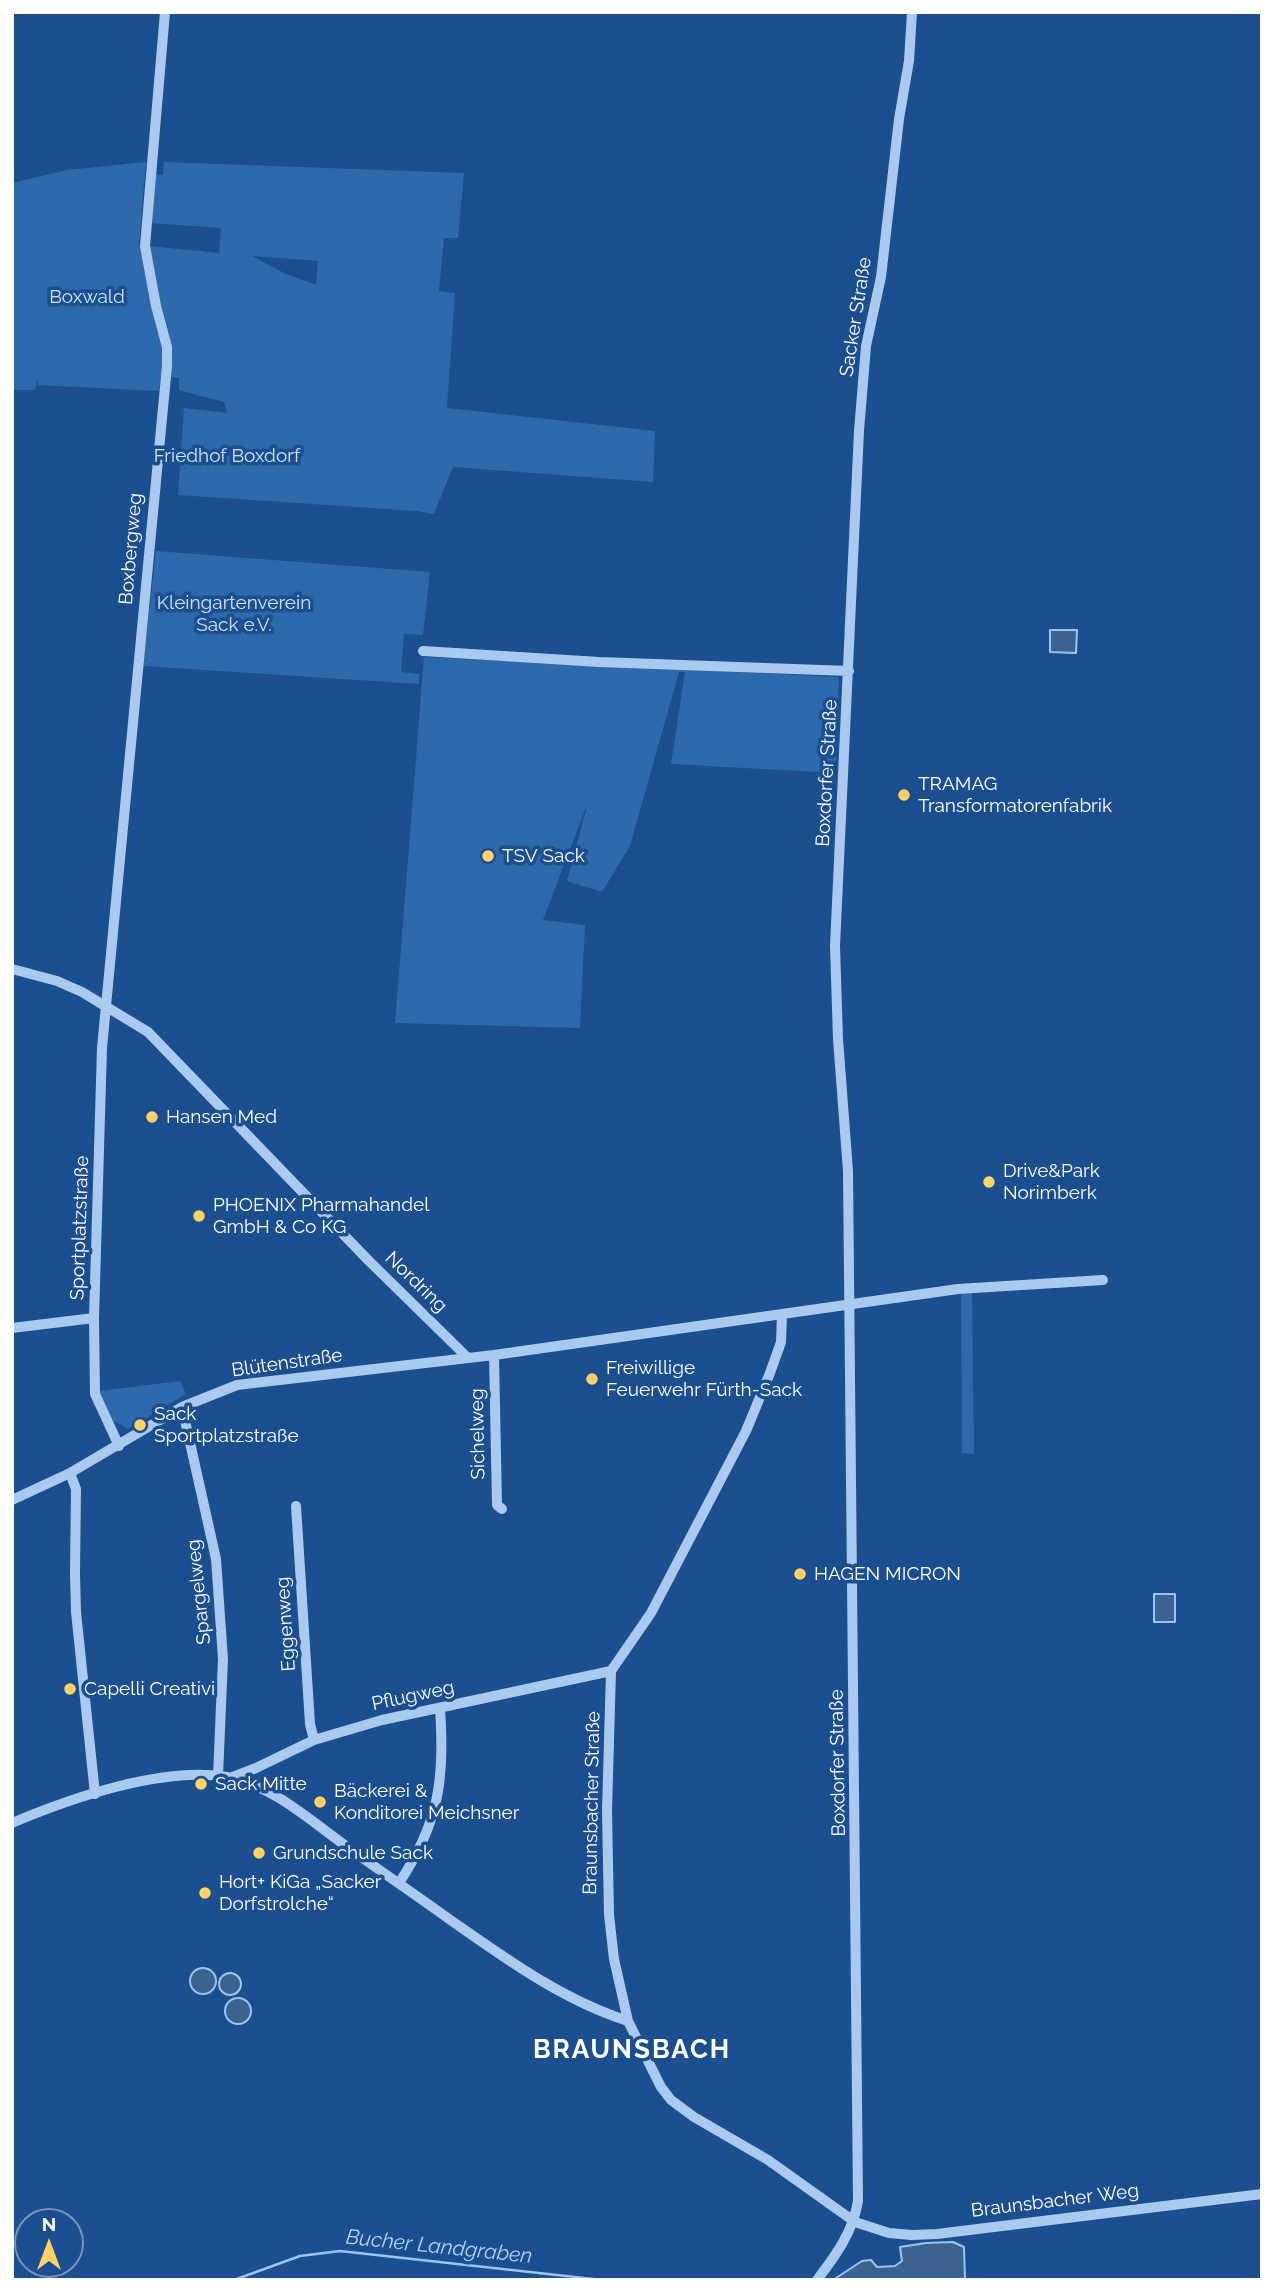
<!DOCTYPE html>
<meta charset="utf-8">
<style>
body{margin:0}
#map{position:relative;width:1274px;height:2292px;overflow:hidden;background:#1b4f8f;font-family:Raleway,sans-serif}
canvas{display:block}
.frame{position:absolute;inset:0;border:14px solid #fff;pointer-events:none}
.north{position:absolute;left:14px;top:2208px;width:70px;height:70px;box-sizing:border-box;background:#1b4f8f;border:2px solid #7695bc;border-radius:50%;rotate:0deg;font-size:19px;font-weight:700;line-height:28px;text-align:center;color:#fff}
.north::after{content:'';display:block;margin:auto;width:24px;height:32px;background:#ffd166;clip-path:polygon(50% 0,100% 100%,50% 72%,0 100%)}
</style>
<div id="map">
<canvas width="1274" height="2292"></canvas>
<div class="frame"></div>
<div class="north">N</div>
</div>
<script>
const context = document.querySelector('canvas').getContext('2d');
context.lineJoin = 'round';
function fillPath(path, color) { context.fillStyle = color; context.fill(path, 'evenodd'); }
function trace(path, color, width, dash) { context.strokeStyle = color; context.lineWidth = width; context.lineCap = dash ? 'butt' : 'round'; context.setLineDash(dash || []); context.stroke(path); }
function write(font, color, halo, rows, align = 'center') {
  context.font = font + ' Raleway,sans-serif'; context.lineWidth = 7; context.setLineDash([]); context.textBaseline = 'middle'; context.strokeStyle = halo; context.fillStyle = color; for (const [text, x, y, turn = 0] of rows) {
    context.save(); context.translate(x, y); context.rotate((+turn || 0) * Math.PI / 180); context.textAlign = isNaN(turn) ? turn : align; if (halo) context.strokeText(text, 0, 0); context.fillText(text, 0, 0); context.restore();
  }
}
fillPath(new Path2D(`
 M146 162 139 245 219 253 221 228 151 223 155 174 163 175 164 162 464 173 458 238H444L439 291 455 293 447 408 655 431 653 482 453 467 434 514 416 511 178 495 184 408 227 413 224 402 179 390V378L161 375 159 391 38 385V378L35 390H12V183L67 170ZM252 256 318 261 316 285 286 274Z
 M156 551 430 572 423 635 404 634 401 672 419 674V684L143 666Z
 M424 657 839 677 835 773 671 764 685 672H679L630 846 602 892 567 881 588 802 543 920 585 925 580 1028 395 1023Z
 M972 1292 974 1454 962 1453 961 1293Z
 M180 1381 186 1394 128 1429 112 1420 99 1391Z`), '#2e69ad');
const water = new Path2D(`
 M1050 630H1077L1076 653 1050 652Z
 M1154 1594H1175V1622H1154Z
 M190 1981a13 13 0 1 1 26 0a13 13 0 1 1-26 0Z
 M219 1984a11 11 0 1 1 22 0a11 11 0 1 1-22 0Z
 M225 2011a13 13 0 1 1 26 0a13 13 0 1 1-26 0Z
 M953 2242 964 2247 965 2280H833L862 2261 871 2260 877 2267 895 2266 902 2261 900 2247 926 2243Z`);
fillPath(water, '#3c6290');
trace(water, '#9cc4f0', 2);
trace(new Path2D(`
 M234 2280 300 2256 340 2251 602 2280`), '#9cc4f0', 2.5);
trace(new Path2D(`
 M423 651 599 662 849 671
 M12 969 57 981 82 992 148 1032 369 1261 468 1358
 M782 1314 781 1342 770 1373 746 1431 651 1613 611 1671 607 1811 609 1915 614 1959 628 2021 661 2087 671 2100 694 2117 768 2160 855 2222 889 2233 912 2235 937 2234 1262 2194
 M12 1328 94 1318
 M494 1355 497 1505 502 1509
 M182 1407 216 1559 223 1659 218 1776
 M119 1446 95 1394 94 1318 102 1048 167 366V347L156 306 145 246 165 12
 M70 1473 76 1489 75 1573 76 1612 95 1794
 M12 1500 70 1473 182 1407 237 1385 494 1355 958 1289 1103 1280
 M296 1506 310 1724 314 1740
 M230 1778 256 1768 314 1740 382 1720 611 1671
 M12 1823C71 1798 163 1766 227 1777 273 1785 313 1823 350 1849 383 1873 416 1895 449 1919 505 1958 562 2000 628 2021
 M399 1883C439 1823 445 1779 440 1709
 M817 2280C836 2255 853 2232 858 2201L848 1171 838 1039 835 946 859 431 866 346 881 277 899 119 909 61 912 12`), '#a9c9ee', 10);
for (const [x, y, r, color] of [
 [904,795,7,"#ffd166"],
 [488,856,7,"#ffd166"],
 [152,1117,7,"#ffd166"],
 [989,1182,7,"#ffd166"],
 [199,1216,7,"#ffd166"],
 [592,1379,7,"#ffd166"],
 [140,1425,7,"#ffd166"],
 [800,1574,7,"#ffd166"],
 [70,1689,7,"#ffd166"],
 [201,1784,7,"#ffd166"],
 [320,1802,7,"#ffd166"],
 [259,1853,7,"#ffd166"],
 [205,1893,7,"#ffd166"]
]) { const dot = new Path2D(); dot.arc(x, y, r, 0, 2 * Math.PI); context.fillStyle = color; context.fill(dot); trace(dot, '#1b4f8f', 2.5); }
write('19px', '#cfe3fa', '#1b4f8f', [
 ["Boxwald",87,297],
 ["Friedhof Boxdorf",227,456],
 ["Kleingartenverein",234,603],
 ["Sack e.V.",234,625]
]);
write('19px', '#fff', '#1b4f8f', [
 ["Sacker Straße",856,317,-81],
 ["Boxbergweg",131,549,-85],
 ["Boxdorfer Straße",827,773,-87],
 ["Sportplatzstraße",80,1228,-88],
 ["Nordring",416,1282,44],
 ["Blütenstraße",287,1363,-8],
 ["Sichelweg",478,1434,-91],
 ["Spargelweg",199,1592,-96],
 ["Eggenweg",286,1624,-94],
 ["Pflugweg",413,1696,-12],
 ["Boxdorfer Straße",838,1763,-91],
 ["Braunsbacher Straße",592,1803,-89],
 ["Braunsbacher Weg",1055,2201,-7]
]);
write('19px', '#fff', '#1b4f8f', [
 ["TRAMAG",918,784],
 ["Transformatorenfabrik",918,806],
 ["TSV Sack",502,856],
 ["Hansen Med",166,1117],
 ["Drive&Park",1003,1171],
 ["Norimberk",1003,1193],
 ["PHOENIX Pharmahandel",213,1205],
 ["GmbH & Co KG",213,1227],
 ["Freiwillige",606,1368],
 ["Feuerwehr Fürth-Sack",606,1390],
 ["Sack",154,1414],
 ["Sportplatzstraße",154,1436],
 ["HAGEN MICRON",814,1574],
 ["Capelli Creativi",84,1689],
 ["Sack Mitte",215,1784],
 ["Bäckerei &",334,1791],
 ["Konditorei Meichsner",334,1813],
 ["Grundschule Sack",273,1853],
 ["Hort+ KiGa „Sacker",219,1882],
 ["Dorfstrolche“",219,1904]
], 'left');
write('italic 21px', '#b5d3f5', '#1b4f8f', [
 ["Bucher Landgraben",439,2247,6]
]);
context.letterSpacing = '2px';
write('bold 26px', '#fff', '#1b4f8f', [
 ["BRAUNSBACH",632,2050]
]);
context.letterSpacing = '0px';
</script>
